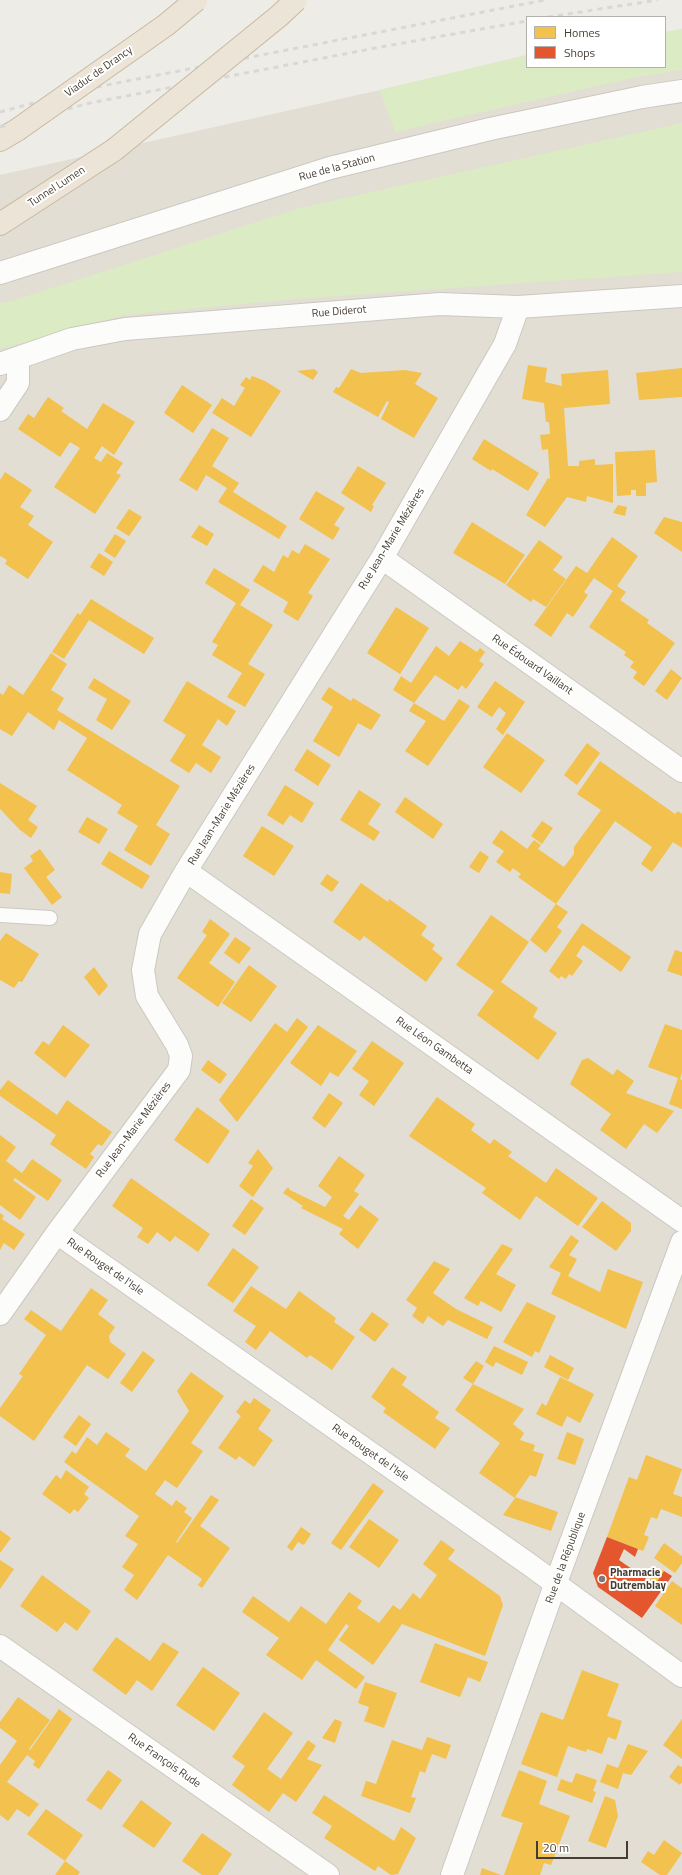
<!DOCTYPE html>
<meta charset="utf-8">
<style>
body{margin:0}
#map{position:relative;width:682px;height:1875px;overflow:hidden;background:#eeece6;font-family:"Titillium Web",sans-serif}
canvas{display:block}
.legend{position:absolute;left:526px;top:16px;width:140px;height:52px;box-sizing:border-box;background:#fff;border:1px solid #b4b1ad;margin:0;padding:5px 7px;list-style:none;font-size:12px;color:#443d32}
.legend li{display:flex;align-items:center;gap:8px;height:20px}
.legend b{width:20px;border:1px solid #b4b1ad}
.scale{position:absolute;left:536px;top:1841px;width:92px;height:18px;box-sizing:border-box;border:2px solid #443d32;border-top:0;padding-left:5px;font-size:12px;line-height:14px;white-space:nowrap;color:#443d32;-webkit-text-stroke:3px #fff;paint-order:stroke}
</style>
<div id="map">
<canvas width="682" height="1875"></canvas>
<ul class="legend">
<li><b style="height:11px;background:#f2c14e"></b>Homes</li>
<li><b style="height:11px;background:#e4572e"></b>Shops</li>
</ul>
<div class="scale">20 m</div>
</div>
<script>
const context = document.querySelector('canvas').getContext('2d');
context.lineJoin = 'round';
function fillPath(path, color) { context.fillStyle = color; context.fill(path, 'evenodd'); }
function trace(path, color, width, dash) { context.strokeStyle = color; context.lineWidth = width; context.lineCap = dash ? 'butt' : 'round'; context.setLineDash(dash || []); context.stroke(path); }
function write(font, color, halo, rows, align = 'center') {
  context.font = font + ' "Titillium Web",sans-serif'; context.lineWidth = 4; context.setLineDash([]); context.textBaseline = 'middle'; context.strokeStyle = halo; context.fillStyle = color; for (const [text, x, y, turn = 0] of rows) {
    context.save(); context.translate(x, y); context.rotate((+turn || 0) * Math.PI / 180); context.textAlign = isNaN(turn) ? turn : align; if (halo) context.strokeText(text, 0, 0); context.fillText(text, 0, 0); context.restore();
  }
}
fillPath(new Path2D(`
 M682 29V1875H0V175L380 90 527 55V67H665V32Z`), '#e3ded3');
fillPath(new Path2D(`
 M682 29V70L632 78 395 132 380 90 527 55V67H665V32Z
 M682 123V272L296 299 124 315 0 349V303L15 300 300 208Z`), '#dbebc4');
fillPath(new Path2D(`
 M528 365 547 368 545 382 562 386 561 374 608 370 610 404 564 408 568 466H579V461L595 459V465L613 464V503L587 496 586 502 567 497 545 527 526 515 548 478 550 479 548 449 542 450 540 435 550 434 549 422H546L544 403 522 399Z
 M682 368V397L639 400 636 373Z
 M314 369 318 372 313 380 297 371Z
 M351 369 361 373 405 370 422 373 415 384 438 398 414 438 381 419 389 402 387 401 378 417 333 392 336 387 339 388Z
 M252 376 265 381 281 391 251 437 212 413 222 398 234 406 245 388 240 385 246 377 250 380Z
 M182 385 212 405 193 433 164 413Z
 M48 397 64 408 61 411 87 429 103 403 135 422 114 455 102 446 94 458 101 462 107 453 123 463 116 473 121 475 95 514 54 487 80 448 70 442 60 457 18 429 28 414 34 418Z
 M212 428 229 438 212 466 239 483 233 492 287 526 279 539 218 502 227 488 211 478 206 475 197 491 179 480Z
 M484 439 539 473 528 491 492 469 491 471 472 459Z
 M655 450 657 482 646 483V496H636V490H631V495L617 496 615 452Z
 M358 466 386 483 372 505 374 506 371 512 341 493Z
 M5 472 32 490 20 507 34 516 28 525 53 542 28 579 5 564 7 560 0 556V480Z
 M316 491 345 508 334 525 340 528 333 540 299 519Z
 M618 505 627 507 625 516 613 513Z
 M129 509 142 517 129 536 116 528Z
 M664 517 682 522V552L654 533Z
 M472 522 525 555 505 584 453 553Z
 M199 525 214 534 207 546 191 537Z
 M115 534 126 541 115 558 104 551Z
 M612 537 638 556 617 586 626 592 620 600 649 620 647 623 675 643 644 686 633 678 637 672 630 667 634 662 624 655 626 652 589 627 613 591 594 578 584 592 588 595 573 617 567 613 551 637 534 625 576 566 587 573Z
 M539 540 563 557 553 570 566 579 546 607 533 599 531 602 506 585Z
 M305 544 330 559 308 593 313 596 298 621 283 612 288 602 253 581 263 565 274 572 283 555 288 558 292 550 299 554Z
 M99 553 113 562 104 576 90 567Z
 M214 568 250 590 240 605 273 625 248 664 265 674 245 707 227 697 242 673 212 655 218 645 212 642 236 603 205 583Z
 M91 599 154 638 144 654 89 620 64 659 52 652 77 614 78 613 80 615Z
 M396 607 429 628 400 674 367 653Z
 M460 641 477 652 480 648 485 652 479 661 484 664 466 689 462 685 458 690 435 675 414 703 444 721 459 699 470 706 428 766 405 751 426 721 409 711 414 703 393 690 401 676 411 683 436 646 449 656Z
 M51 653 67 664 51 690 64 698 57 710 180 786 156 825 170 834 151 866 124 850 138 826 117 813 122 805 67 770 87 738 59 720 54 730 28 712 12 736 0 729V693L3 695 9 685 23 695Z
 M671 669 682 678 667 700 655 691Z
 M94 678 131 701 112 730 96 720 107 699 88 688Z
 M187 681 236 711 227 726 218 719 202 745 221 757 211 773 196 763 189 773 170 761 186 735 163 721Z
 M495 681 525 702 503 735 496 729 506 713 499 707 492 717 477 707Z
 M329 687 351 701 353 698 381 715 371 730 358 723 339 757 313 741 333 707 321 699Z
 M507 733 545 760 521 793 483 767Z
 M587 743 600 753 577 785 564 775Z
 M307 749 331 765 318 786 294 770Z
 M600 761 675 814 678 811 682 814V848L673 842 652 872 641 864 652 847 615 821 556 904 568 912 557 927 562 931 546 953 530 940 556 904 518 877 521 874 513 868 510 872 496 862 504 851 492 843 501 830 527 849 534 840 541 845 538 849 564 867 574 854V847L601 810 577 794Z
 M0 783 37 806 28 820 38 827 31 838 20 830 0 809Z
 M285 785 314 803 302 823 290 815 283 825 267 815Z
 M359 790 381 804 368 824 380 832 374 841 340 820Z
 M405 797 443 824 433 839 395 812Z
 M87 817 108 829 99 844 78 832Z
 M542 821 553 828 542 844 531 836Z
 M262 826 294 846 274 876 243 856Z
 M40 849 55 870 46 877 62 897 52 905 24 868 33 861 30 856Z
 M109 851 150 876 142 889 101 864Z
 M480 851 489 857 479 873 469 867Z
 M0 872 12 874 10 894 0 893Z
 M327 874 339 882 332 892 320 884Z
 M361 883 388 902 389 899 427 926 421 935 435 945 432 949 443 958 426 982 364 936 360 941 333 922Z
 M491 915 529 942 501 982 538 1008 533 1017 557 1033 538 1060 477 1015 494 991 456 965Z
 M210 919 230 934 209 963 235 982 218 1007 177 978 207 935 202 932Z
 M582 923 631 957 621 972 583 945 576 956 583 961 572 976 569 974 566 979 561 976 559 979 549 971Z
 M6 933 39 954 22 982 19 981 14 988 0 980V941Z
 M235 937 251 948 239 964 224 953Z
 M675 950 682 952V976L667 971Z
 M249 965 277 986 251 1022 222 1003Z
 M94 967 108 986 99 996 84 977Z
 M297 1018 308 1027 237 1122 219 1100 275 1023 287 1032Z
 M665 1024 682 1030V1073L680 1079 682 1080V1109L669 1104 678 1078 648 1067Z
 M63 1025 90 1045 65 1078 34 1053 43 1041 49 1045Z
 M318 1025 357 1051 338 1077 330 1072 321 1086 290 1063Z
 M372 1041 404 1063 374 1106 359 1095 369 1081 352 1069Z
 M588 1058 613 1075 617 1069 634 1081 626 1093 674 1111 657 1133 644 1124 626 1149 600 1130 611 1114 570 1084 582 1060Z
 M208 1060 227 1074 220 1084 201 1070Z
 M8 1080 57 1115 67 1100 112 1132 102 1146 98 1144 90 1154 94 1157 86 1169 50 1144 56 1135 0 1096V1090Z
 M329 1093 343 1103 325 1128 312 1118Z
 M437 1097 475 1124 471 1130 490 1144 494 1139 512 1152 508 1156 546 1183 556 1168 598 1198 578 1226 536 1196 520 1220 482 1193 486 1188 409 1136Z
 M197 1107 230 1131 208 1164 174 1140Z
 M0 1135 16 1147 6 1161 22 1173 32 1159 62 1180 48 1201 15 1178 13 1180 36 1197 20 1220 0 1205Z
 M258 1149 273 1168 253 1197 239 1186 253 1166 248 1163Z
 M339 1156 365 1175 354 1191 359 1194 343 1216 349 1220 360 1205 379 1219 358 1249 339 1234 343 1229 301 1208 303 1206 283 1193 288 1187 290 1190 325 1207 332 1197 318 1186Z
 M131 1178 210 1234 198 1252 175 1236 170 1242 157 1232 148 1244 137 1237 143 1228 112 1206Z
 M251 1199 264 1208 245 1235 232 1226Z
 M602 1201 631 1223V1231L616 1251 582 1227Z
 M0 1213 4 1216 2 1219 25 1234 14 1250 4 1243 0 1250Z
 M571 1235 579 1241 569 1255 577 1259 568 1276 600 1292 608 1269 643 1282 626 1329 551 1294 561 1273 549 1267Z
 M502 1244 513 1249 496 1274 516 1285 501 1312 481 1301 478 1306 464 1298Z
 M233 1248 259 1267 233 1303 207 1285Z
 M434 1261 450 1269 433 1293 456 1309 493 1327 487 1339 448 1320 443 1326 428 1316 423 1324 412 1316 417 1308 406 1300Z
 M251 1286 286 1309 299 1291 336 1318 334 1322 355 1337 332 1370 310 1355 307 1358 270 1331 256 1350 245 1342 256 1326 233 1311Z
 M91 1288 108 1300 98 1314 115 1327 109 1336 110 1342 126 1354 108 1379 87 1365 34 1441 0 1416V1408L23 1376 19 1374 46 1335 24 1319 31 1310 61 1331Z
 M527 1302 556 1316 539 1353 535 1351 532 1357 503 1342Z
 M372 1312 389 1324 375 1342 359 1330Z
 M494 1346 528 1362 522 1375 496 1362 493 1367 485 1362Z
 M143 1351 155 1360 132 1392 120 1383Z
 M550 1355 574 1368 568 1380 544 1367Z
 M476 1361 484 1366 473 1384 463 1378Z
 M392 1367 407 1377 402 1385 439 1412 435 1418 450 1428 435 1449 383 1412 386 1408 371 1397Z
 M191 1372 224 1396 191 1443 203 1451 177 1488 165 1480 155 1494 172 1506 176 1500 187 1508 184 1512 192 1518 176 1542 177 1543 211 1495 219 1500 200 1526 230 1548 202 1588 198 1585 202 1579 168 1555 137 1600 124 1590 134 1575 122 1567 138 1544 125 1536 139 1516 64 1462 72 1451 76 1454 87 1437 97 1445 106 1432 130 1449 125 1456 146 1471 189 1411 177 1391Z
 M560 1377 594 1394 580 1423 567 1416 562 1427 536 1414 542 1403 546 1406Z
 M473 1384 524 1409 513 1424 524 1433 520 1440 535 1445 533 1451 544 1454 536 1477 530 1475 515 1497 558 1512 551 1531 503 1515 515 1498 479 1473 500 1443 455 1410Z
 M254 1398 271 1410 258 1429 273 1440 254 1467 239 1456 236 1460 218 1448 241 1416 236 1412 245 1400 250 1404Z
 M79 1415 91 1424 76 1446 63 1437Z
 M567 1432 584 1439 575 1465 557 1459Z
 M646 1455 682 1469 673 1494 682 1497V1517L661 1509 657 1519 651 1517 644 1535 649 1537 643 1551 607 1537 629 1477 637 1480Z
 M66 1470 89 1487 84 1494 89 1498 78 1512 74 1509 70 1514 42 1494 56 1475 61 1479Z
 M373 1483 384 1491 341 1550 331 1543Z
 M369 1519 399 1540 379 1568 349 1547Z
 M301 1527 311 1534 304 1545 298 1542 292 1551 287 1547Z
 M0 1530 11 1538 0 1553Z
 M441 1540 455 1550 448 1559 500 1596 503 1605 485 1656 402 1624 373 1665 339 1640 349 1626 346 1624 328 1650 365 1677 356 1689 316 1660 302 1680 266 1655 279 1638 242 1612 253 1596 289 1622 301 1606 326 1624 349 1592 362 1601 357 1608 379 1623 393 1605 400 1610 413 1593 420 1599 437 1575 423 1564Z
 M664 1543 682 1556V1563L675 1573 654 1558Z
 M0 1560 14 1569 0 1589Z
 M660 1568 664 1571 655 1585 649 1581 655 1572 657 1573Z
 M42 1575 91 1611 77 1631 65 1622 57 1632 20 1606Z
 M672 1581 682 1588V1625L655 1606Z
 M116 1637 150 1661 163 1642 179 1652 152 1691 137 1680 126 1695 92 1670Z
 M435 1643 488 1662 480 1682 468 1677 460 1697 420 1682Z
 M203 1667 240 1693 214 1731 176 1705Z
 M582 1670 619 1684 607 1716 622 1721 616 1740 608 1737 602 1754 587 1749 586 1752 568 1746 557 1777 521 1764 541 1712 563 1720Z
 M365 1682 397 1693 384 1728 364 1721 369 1707 358 1703Z
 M18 1697 50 1720 29 1749 30 1750 59 1709 72 1719 39 1769 33 1765 35 1761 27 1755 7 1782 39 1804 29 1817 17 1809 8 1821 0 1815V1765L17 1741 0 1728V1722Z
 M264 1712 293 1733 267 1769 281 1779 308 1740 316 1746 307 1759 322 1765 296 1802 283 1793 269 1812 232 1785 245 1766 232 1757Z
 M335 1719 342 1722 335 1743 322 1738Z
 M682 1719V1759L663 1745Z
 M427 1737 451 1745 446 1759 432 1754 425 1773 420 1771 411 1797 416 1798 410 1813 361 1796 366 1781 376 1784 392 1740 422 1750Z
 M628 1744 648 1751 631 1775 623 1773 618 1789 600 1782 607 1764 618 1768Z
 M678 1765 681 1767 682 1766V1782L680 1785 669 1777Z
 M108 1770 122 1780 101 1810 86 1800Z
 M519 1770 547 1781 539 1804 570 1816 551 1865 544 1863 540 1875H504L523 1823 501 1816Z
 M576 1773 597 1780 593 1791 596 1792 592 1803 557 1790 561 1779 572 1783Z
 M324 1795 394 1841 401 1827 416 1838 398 1874 391 1875 378 1866 375 1871 324 1838 332 1826 312 1813Z
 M605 1796 615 1800 618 1816 606 1848 588 1841Z
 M141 1800 172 1823 154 1848 122 1826Z
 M46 1809 83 1835 65 1861 27 1834Z
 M202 1833 232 1854 218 1875H202L182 1861Z
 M664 1840 682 1853 667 1875H660L641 1862 648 1851 654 1855Z
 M65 1861 80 1872 78 1875H55Z
 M482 1868 501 1875H480Z`), '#f2c14e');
fillPath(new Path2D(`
 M607 1537 638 1549 635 1557 624 1549 619 1560 655 1585 664 1571 672 1576 642 1618 598 1587 593 1573Z`), '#e4572e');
const service = new Path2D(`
 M0 915 50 918`);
const minor = new Path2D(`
 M0 410 18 383V359
 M382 558 682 771
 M186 871 682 1221
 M57 1233 530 1565 682 1676
 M0 1314 57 1233 179 1070 181 1056 177 1045 147 996 143 970 150 934 186 871 382 558 505 344 518 307
 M0 1646 328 1875`);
const tertiary = new Path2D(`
 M0 273 330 168 490 129 642 97 682 91
 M0 364 72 339 125 329 440 304 518 307 682 296
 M452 1875 555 1585 682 1242`);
const motorway = new Path2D(`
 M0 140 17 130
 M0 224 114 150`);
trace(service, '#cbc8c2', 16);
trace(minor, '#cbc8c2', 24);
trace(tertiary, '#cbc8c2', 24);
trace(motorway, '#c8b9a0', 24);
trace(service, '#fcfcfb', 14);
trace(minor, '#fcfcfb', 22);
trace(tertiary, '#fcfcfb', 22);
trace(motorway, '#ebe4d7', 22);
trace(new Path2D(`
 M548 17 658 0
 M0 112 86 89 545 0
 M0 127 90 103 386 46 527 21`), '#d8d8d7', 3, [5, 5]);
const motorwayBridge = new Path2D(`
 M17 130 166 25 196 0
 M114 150 279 16 296 0`);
trace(motorwayBridge, '#c8b9a0', 24, []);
trace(motorwayBridge, '#ebe4d7', 22);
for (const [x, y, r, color] of [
 [602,1579,4,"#807a71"]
]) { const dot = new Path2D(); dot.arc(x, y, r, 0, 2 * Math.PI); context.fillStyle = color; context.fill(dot); trace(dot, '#fff', 1.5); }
write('11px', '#443d32', '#fff', [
 ["Viaduc de Drancy",99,72,-35],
 ["Rue de la Station",337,168,-15],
 ["Tunnel Lumen",57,187,-33],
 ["Rue Diderot",339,312,-5],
 ["Rue Jean-Marie Mézières",392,539,-59],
 ["Rue Édouard Vaillant",532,665,35],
 ["Rue Jean-Marie Mézières",222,815,-58],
 ["Rue Léon Gambetta",434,1046,35],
 ["Rue Jean-Marie Mézières",134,1130,-53],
 ["Rue Rouget de l'Isle",105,1267,35],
 ["Rue Rouget de l'Isle",370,1453,35],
 ["Rue de la République",566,1558,-70],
 ["Rue François Rude",164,1761,35]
]);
write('bold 11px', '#443d32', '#fff', [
 ["Pharmacie",610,1573],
 ["Dutremblay",610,1586]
], 'left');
</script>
